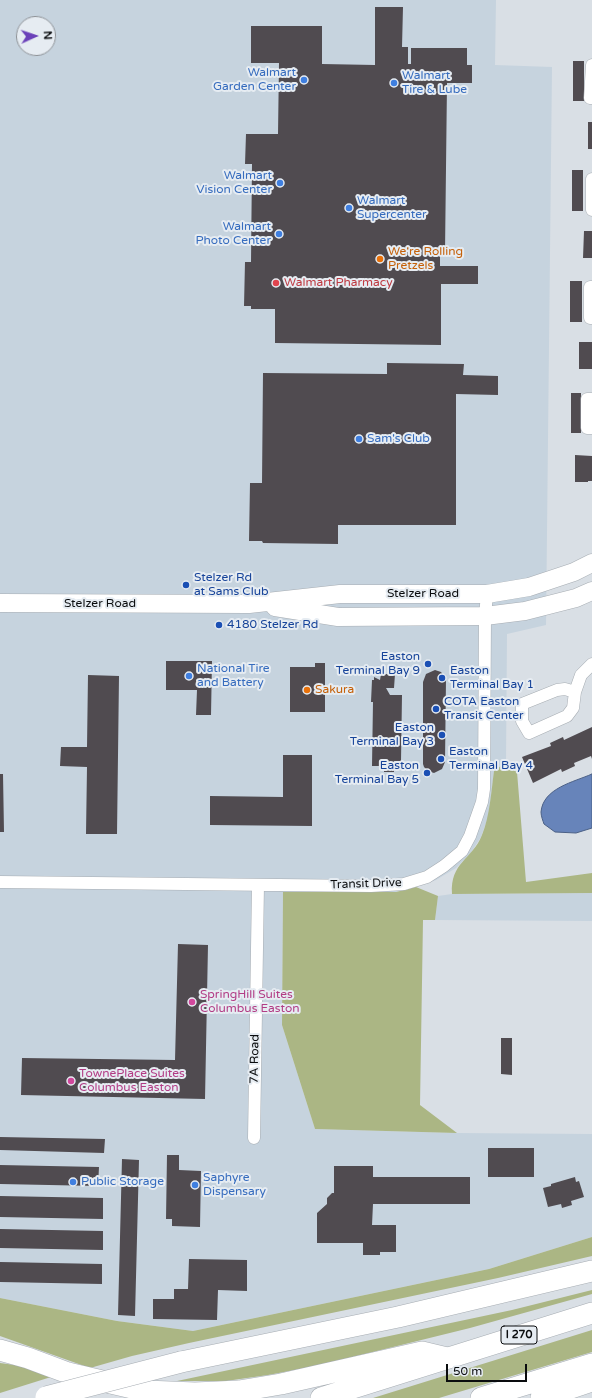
<!DOCTYPE html>
<style>
body{margin:0}
#map{position:relative;width:592px;height:1398px;overflow:hidden;background:#d9dfe5;font-family:"Varela Round",sans-serif}
canvas{display:block}
.north{position:absolute;left:16px;top:16px;width:40px;height:40px;box-sizing:border-box;background:#e6ecf2;border:1px solid #8e9297;border-radius:50%;rotate:87deg;font-size:11px;font-weight:700;line-height:16px;text-align:center;color:#0a0c0e}
.north::after{content:'';display:block;margin:auto;width:14px;height:18px;background:#6b41b9;clip-path:polygon(50% 0,100% 100%,50% 72%,0 100%)}
.scale{position:absolute;left:446px;top:1364px;width:81px;height:18px;box-sizing:border-box;border:2px solid #0a0c0e;border-top:0;padding-left:5px;font-size:12px;line-height:14px;white-space:nowrap;color:#0a0c0e;-webkit-text-stroke:3px #e6ecf2;paint-order:stroke}
</style>
<div id="map">
<canvas width="592" height="1398"></canvas>
<div class="north">N</div>
<div class="scale">50 m</div>
</div>
<script>
const context = document.querySelector('canvas').getContext('2d');
context.lineJoin = 'round';
function fillPath(path, color) { context.fillStyle = color; context.fill(path, 'evenodd'); }
function trace(path, color, width, dash) { context.strokeStyle = color; context.lineWidth = width; context.lineCap = dash ? 'butt' : 'round'; context.setLineDash(dash || []); context.stroke(path); }
function write(font, color, halo, rows, align = 'center') {
  context.font = font + ' "Varela Round",sans-serif'; context.lineWidth = 4; context.setLineDash([]); context.textBaseline = 'middle'; context.strokeStyle = halo; context.fillStyle = color; for (const [text, x, y, turn = 0] of rows) {
    context.save(); context.translate(x, y); context.rotate((+turn || 0) * Math.PI / 180); context.textAlign = isNaN(turn) ? turn : align; if (halo) context.strokeText(text, 0, 0); context.fillText(text, 0, 0); context.restore();
  }
}
fillPath(new Path2D(`
 M0 0H496L495 65 552 67 546 625 507 634 506 762 494 771 489 815 481 837 470 854 456 868 436 880 416 887 396 892H283L282 1025 315 1129 457 1133 592 1134V1237L489 1269 193 1331 117 1321 0 1298ZM24 24H48V48H24Z
 M592 893V921L435 920 438 896 452 894Z`), '#c6d3de');
fillPath(new Path2D(`
 M506 762 517 772 526 882 592 873V893L452 894C450 862 472 860 482 835 490 815 491 793 494 771Z
 M416 887 438 896 435 920H423L420 1105 457 1133 315 1129 282 1025 283 892H396Z
 M592 1237V1256L498 1278 189 1343 132 1356 90 1368 0 1336V1298L117 1321 193 1331 489 1269Z
 M592 1290V1294L470 1328 316 1366 268 1375 226 1381H177L512 1310Z
 M592 1330V1352L439 1398H373Z
 M0 1363 22 1366 51 1377 0 1393Z`), '#abb684');
const water = new Path2D(`
 M592 774V828L576 833 555 832 544 824C543 821 541 816 541 812 543 788 574 782 592 774Z`);
fillPath(water, '#6784ba');
trace(water, '#4b6086', 1);
fillPath(new Path2D(`
 M375 7H403L402 47H408V64H411V48H467V65H472V83H447L445 252H440V266H478V284H441V345L275 343V309H251V306H244L245 262H251L252 164H245L246 134H278L279 63H251V26H322V64L375 65Z
 M573 61H584V101H573Z
 M588 122H592V149H588Z
 M572 170H583V211H572Z
 M584 231H592V258H583Z
 M570 281H582V322H570Z
 M579 342H592V369H579Z
 M387 363 464 364 463 375 498 376V395L456 394V525H338V544L263 543 262 541H249L250 483H262L263 373 387 374Z
 M571 393H581V433H571Z
 M575 455 592 456V481H588V482H575Z
 M166 661H212L211 715H196L197 690H166Z
 M315 663H325V712H290V667H315Z
 M435 670 441 672 446 679 445 762 442 769 434 773 428 771 424 767 423 764V682L426 674Z
 M381 674H395L394 688H386L390 695H402L401 761H394V772H384V766H372L373 702H371L372 680H374V677L380 680Z
 M88 675 119 676 117 834H86L87 767 60 766 61 747H87Z
 M592 727V759L591 756 574 763 575 766 562 772 561 769 533 783 522 757 551 746 550 743 563 737 564 740Z
 M283 755H312V826L210 825V796L283 797Z
 M0 774H3L4 832H0Z
 M178 944 208 945 205 1099 21 1095 22 1058 175 1060Z
 M501 1038H512V1075L501 1074Z
 M0 1137 105 1139 104 1153 0 1150Z
 M488 1148H534V1177H488Z
 M167 1155H179V1170L201 1171 200 1227 172 1226V1219H166Z
 M122 1159 139 1160 135 1316 118 1315Z
 M0 1165 99 1167 98 1186 0 1184Z
 M334 1166H373V1177H470V1204H373L372 1225H396V1252H380V1255H363V1243H317V1213L327 1204V1198L332 1193H334Z
 M575 1177 576 1182 579 1181 584 1197 571 1201 572 1205 562 1208 561 1204 548 1207 543 1188 551 1186V1184Z
 M0 1196 103 1198V1219L0 1217Z
 M0 1229 103 1231V1250L0 1248Z
 M189 1259 247 1260V1291L218 1290 217 1320 153 1319V1299H174V1289H188Z
 M0 1262 102 1264V1284L0 1282Z`), '#504b50');
const street = new Path2D(`
 M592 65 590 98H592
 M592 179V210
 M592 287H590V318H592
 M592 399H587V428H592
 M575 692 565 689 557 690 522 704V721L529 733 567 716 573 708 575 692 581 675 592 664
 M0 882 371 886 404 884 427 877 444 866 462 851 470 836 482 802 484 789 485 616 487 594
 M254 1138 258 885`);
const primary = new Path2D(`
 M0 603 249 604 340 594H487L529 587 574 572 592 563
 M275 607 338 617 485 616 525 611 576 598 592 591`);
const highway = new Path2D(`
 M0 1350 28 1358 68 1373 145 1391 195 1393 239 1391 281 1384 422 1352 447 1358
 M181 1362 398 1317 592 1271
 M321 1398 592 1313
 M481 1398 592 1364
 M541 1398 592 1381`);
trace(street, '#a7adb3', 13);
trace(primary, '#a7adb3', 19);
trace(highway, '#a7adb3', 22);
trace(street, '#fff', 12);
trace(primary, '#fff', 18);
trace(highway, '#fff', 21);
const highwayBridge = new Path2D(`
 M46 1397 181 1362`);
trace(highwayBridge, '#a7adb3', 22, []);
trace(highwayBridge, '#fff', 21);
for (const [x, y, r, color] of [
 [304,80,4,"#3f7fe0"],
 [394,83,4,"#3f7fe0"],
 [280,183,4,"#3f7fe0"],
 [349,208,4,"#3f7fe0"],
 [279,234,4,"#3f7fe0"],
 [380,259,4,"#e8710a"],
 [276,283,4,"#e0444e"],
 [359,439,4,"#3f7fe0"],
 [186,585,4,"#1a4fb4"],
 [219,625,4,"#1a4fb4"],
 [428,664,4,"#1a4fb4"],
 [189,676,4,"#3f7fe0"],
 [442,678,4,"#1a4fb4"],
 [307,690,4,"#e8710a"],
 [436,709,4,"#1a4fb4"],
 [442,735,4,"#1a4fb4"],
 [441,759,4,"#1a4fb4"],
 [427,773,4,"#1a4fb4"],
 [192,1002,4,"#d1479c"],
 [71,1081,4,"#d1479c"],
 [73,1182,4,"#3f7fe0"],
 [195,1185,4,"#3f7fe0"]
]) { const dot = new Path2D(); dot.arc(x, y, r, 0, 2 * Math.PI); context.fillStyle = color; context.fill(dot); trace(dot, '#e6ecf2', 1.5); }
for (const [x, y, w] of [
 [519,1335,36]
]) { const box = new Path2D(); box.roundRect(x - w / 2, y - 9, w, 18, 3); context.fillStyle = '#e6ecf2'; context.fill(box); trace(box, '#0a0c0e', 1); }
write('bold 11px', '#0a0c0e', null, [
 ["I 270",519,1335]
]);
write('12px', '#366cbe', '#e6ecf2', [
 ["Walmart",296,73,"right"],
 ["Garden Center",296,87,"right"],
 ["Walmart",402,76],
 ["Tire & Lube",402,90],
 ["Walmart",272,176,"right"],
 ["Vision Center",272,190,"right"],
 ["Walmart",357,201],
 ["Supercenter",357,215],
 ["Walmart",271,227,"right"],
 ["Photo Center",271,241,"right"],
 ["Sam's Club",367,439],
 ["National Tire",197,669],
 ["and Battery",197,683],
 ["Saphyre",203,1178],
 ["Dispensary",203,1192],
 ["Public Storage",81,1182]
], 'left');
write('12px', '#c56008', '#e6ecf2', [
 ["We're Rolling",388,252],
 ["Pretzels",388,266],
 ["Sakura",315,690]
], 'left');
write('12px', '#be3a42', '#e6ecf2', [
 ["Walmart Pharmacy",284,283]
], 'left');
write('12px', '#164399', '#e6ecf2', [
 ["Stelzer Rd",194,578],
 ["at Sams Club",194,592],
 ["4180 Stelzer Rd",227,625],
 ["Easton",420,657,"right"],
 ["Terminal Bay 9",420,671,"right"],
 ["Easton",450,671],
 ["Terminal Bay 1",450,685],
 ["COTA Easton",444,702],
 ["Transit Center",444,716],
 ["Easton",434,728,"right"],
 ["Terminal Bay 3",434,742,"right"],
 ["Easton",449,752],
 ["Terminal Bay 4",449,766],
 ["Easton",419,766,"right"],
 ["Terminal Bay 5",419,780,"right"]
], 'left');
write('12px', '#0a0c0e', '#e6ecf2', [
 ["Stelzer Road",423,594],
 ["Stelzer Road",100,604],
 ["Transit Drive",366,884,-2],
 ["7A Road",255,1059,-89]
]);
write('12px', '#b23c85', '#e6ecf2', [
 ["SpringHill Suites",200,995],
 ["Columbus Easton",200,1009],
 ["TownePlace Suites",79,1074],
 ["Columbus Easton",79,1088]
], 'left');
</script>
